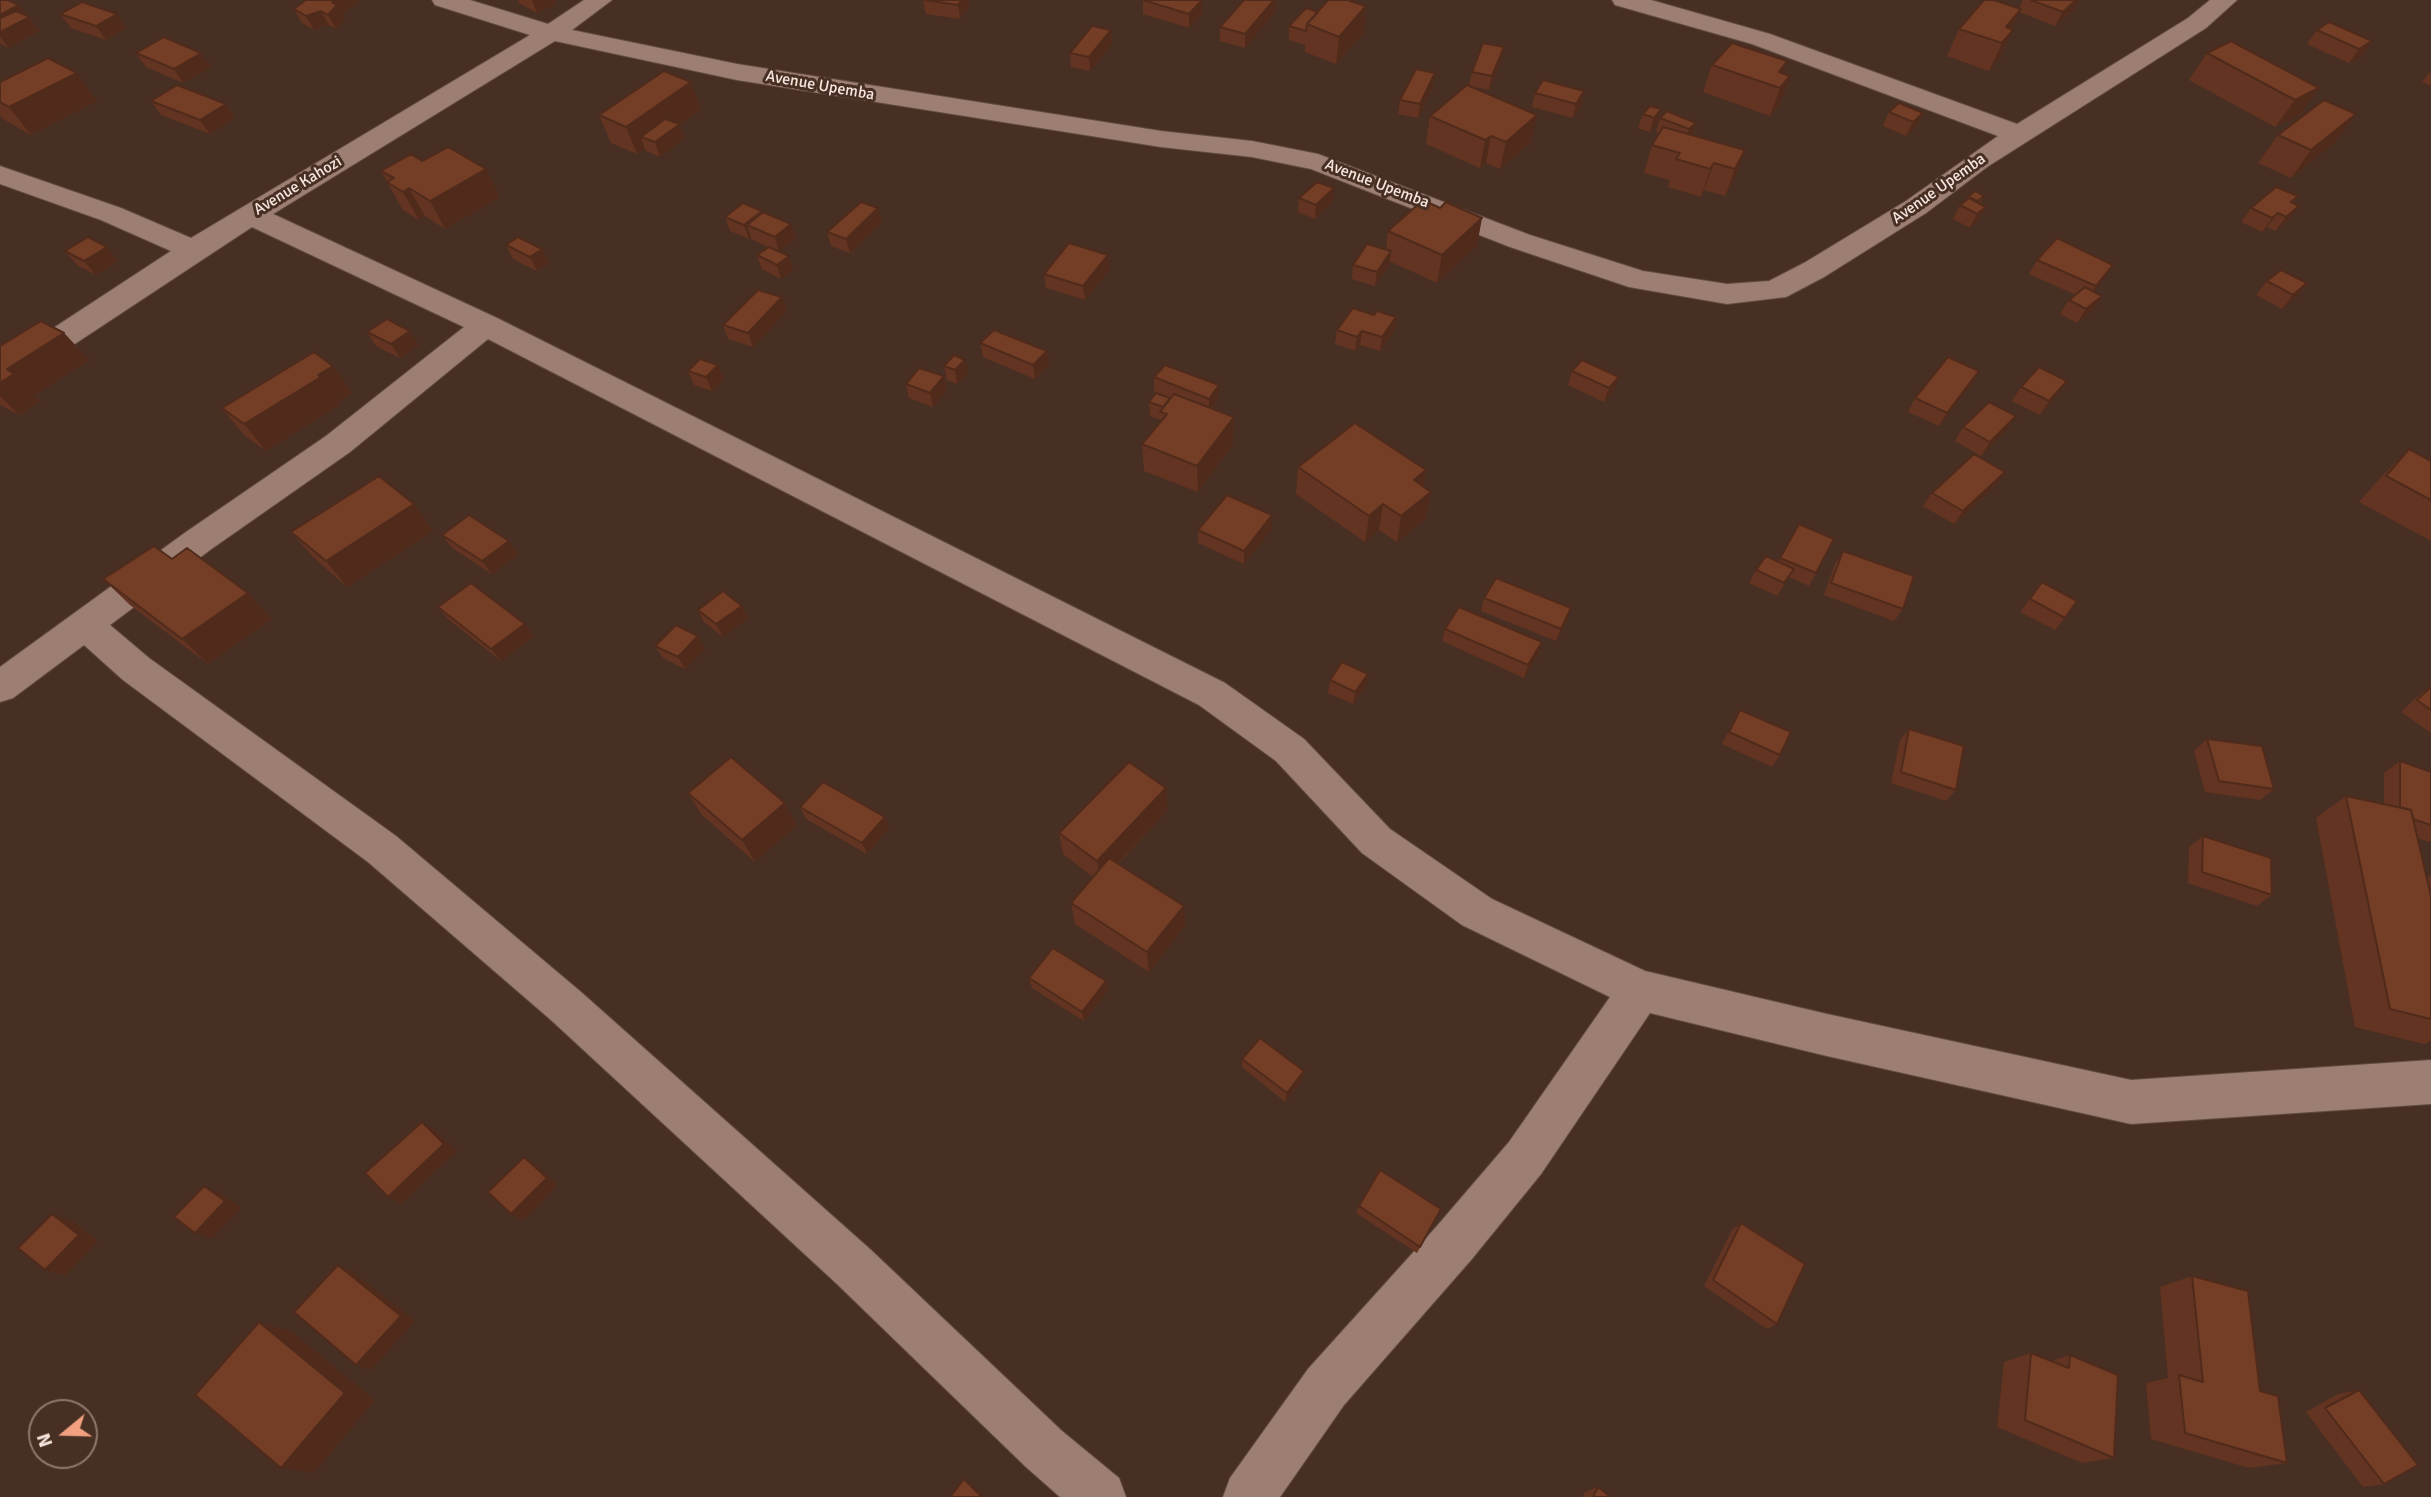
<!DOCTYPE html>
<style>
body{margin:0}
#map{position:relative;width:2431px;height:1497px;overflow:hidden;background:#482f24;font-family:Signika,sans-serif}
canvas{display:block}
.north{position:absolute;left:28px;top:1399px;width:70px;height:70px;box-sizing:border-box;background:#482f24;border:2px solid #8e786e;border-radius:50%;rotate:251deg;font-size:19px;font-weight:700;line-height:28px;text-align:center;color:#f6e5de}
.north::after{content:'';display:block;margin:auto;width:24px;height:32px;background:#f2a07f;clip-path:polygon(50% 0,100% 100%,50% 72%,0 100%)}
</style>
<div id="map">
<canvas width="2431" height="1497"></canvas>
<div class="north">N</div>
</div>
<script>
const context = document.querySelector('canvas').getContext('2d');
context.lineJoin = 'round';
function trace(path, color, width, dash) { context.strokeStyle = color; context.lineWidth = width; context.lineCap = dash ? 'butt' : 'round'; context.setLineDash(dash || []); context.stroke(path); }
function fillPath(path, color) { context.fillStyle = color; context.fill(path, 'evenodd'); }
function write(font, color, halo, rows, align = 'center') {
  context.font = font + ' Signika,sans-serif'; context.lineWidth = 6; context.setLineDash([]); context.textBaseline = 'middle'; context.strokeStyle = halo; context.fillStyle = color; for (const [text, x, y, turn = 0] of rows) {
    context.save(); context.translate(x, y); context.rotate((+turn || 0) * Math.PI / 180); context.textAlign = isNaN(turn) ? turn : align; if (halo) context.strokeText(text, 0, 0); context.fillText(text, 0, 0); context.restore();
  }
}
const street = new Path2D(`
 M432 0H470L548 24 584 0H612L572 30 737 64 1161 131 1252 141 1318 154 1530 235 1643 271 1727 284 1769 281 1804 263 1906 201 1998 136 1752 44 1615 5 1612 0H1651L1770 34 2017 124 2188 18 2210 0H2237L2206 28 1987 167 1926 213 1824 277 1786 297 1727 304 1629 287 1510 247 1311 169 1252 157 1161 147 737 80 555 41 273 214 497 318 1225 683 1304 739 1390 829 1492 899 1645 971 1827 1014 2131 1080 2431 1060V1104L2131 1124 1827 1056 1650 1013 1541 1174 1471 1260 1344 1405 1280 1497H1223L1230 1478 1308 1369 1437 1226 1509 1142 1610 997 1462 925 1362 853 1276 761 1199 705 488 339 350 452 210 550 110 625 149 658 396 836 581 992 871 1250 1062 1431 1119 1478 1126 1497H1060L1026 1467 837 1284 551 1020 368 862 123 680 84 645 13 698 0 702V667L186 532 326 436 464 327 252 227 11 386 0 389V363L171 251 101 220 0 184V166L121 208 191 238 530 35 435 5Z`);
trace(street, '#614c43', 2);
fillPath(street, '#9c7e72');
fillPath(new Path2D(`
 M0 0 19 5 40 31 8 48 0 43Z
 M518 0H554L556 4 537 13 519 3Z
 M923 0H968L969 7 960 19 926 14Z
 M1143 0 1203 13 1189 28 1143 14Z
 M2023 0H2079L2074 9 2055 26 2019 12 2011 29 2013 30 2000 57 1989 71 1947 56 1959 29 2019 8Z
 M358 2 342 14 345 19 336 29 329 25 314 30 302 23 294 9Z
 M1355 2 1364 33 1336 64 1305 52V45L1289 40V26L1318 12Z
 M1276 11 1245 48 1220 41V27Z
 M60 14H117L126 28 106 40 71 28Z
 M1111 30 1112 44 1090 71 1071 67 1070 53Z
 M2317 30 2372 41 2362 56 2349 63 2307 44Z
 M136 53 211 67 183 83 146 67Z
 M2207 53 2319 88 2299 115 2275 127 2189 80Z
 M1501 61 1489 90 1469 86 1472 72Z
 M1712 65 1783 74 1790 76 1780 104 1770 116 1703 92Z
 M2431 71V86L2422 82Z
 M0 82 97 101 31 135 3 119 0 115Z
 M691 82 701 110 680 125 685 138 660 157 646 151 645 149 637 154 611 143 599 115Z
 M1433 87 1418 118 1398 114 1400 100Z
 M1584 91 1581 105 1573 118 1532 107 1535 93Z
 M151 101 226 104 235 118 210 134 161 115Z
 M1650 106 1657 123 1650 132 1638 128 1643 114Z
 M1889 112 1923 113 1916 127 1906 136 1883 126Z
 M1430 116 1531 142 1500 169 1486 163 1480 168 1426 144Z
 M1660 118 1696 123 1692 135 1745 150 1735 178 1725 196 1704 190 1701 197 1668 187 1670 180 1644 173 1652 145 1660 133 1656 132Z
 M2278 135 2335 142 2291 178 2258 163Z
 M422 161 500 197 445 229 425 216 419 220 403 210 381 171Z
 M1984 196 1980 204 1978 221 1970 228 1953 219 1960 205 1967 200 1968 197Z
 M2298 196 2293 203 2288 220 2275 231 2267 227 2262 232 2241 222 2251 208Z
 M1299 198 1333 202 1315 219 1298 212Z
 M762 211V213L791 224 796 238 779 252 789 256 793 271 781 279 762 269 757 255 768 247 751 239V238L749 239 730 231 725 217Z
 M882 222 850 253 831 246 827 232Z
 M1388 231 1477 246 1437 283 1389 261V265L1375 286 1352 279 1353 265 1386 250Z
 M506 245 542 249 549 263 537 271 513 259Z
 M65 251 118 261 96 275 77 265Z
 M2037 260 2104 279 2094 291 2093 310 2077 323 2060 314 2069 300 2076 295 2029 274Z
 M1110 269 1085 300 1046 288 1044 274Z
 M2267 281 2307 283 2296 297 2282 309 2256 295Z
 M782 297 787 311 753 347 728 339 723 325Z
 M1374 315 1396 317 1394 331 1380 351 1360 345 1355 351 1335 344 1337 330Z
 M367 332 419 345 400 358 376 346Z
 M64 333 89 360 35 395 41 401 19 415 0 405V346Z
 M980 343 1047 351 1049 365 1035 379 983 357Z
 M333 366 352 393 339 401 341 404 266 451 244 435 222 408Z
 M944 366 968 374 957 384 947 380Z
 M688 371 724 379 712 391 694 385Z
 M1572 371 1614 391 1604 402 1568 385Z
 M1979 371 1971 385 1939 426 1908 412 1915 398Z
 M944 376 947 390 933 407 909 398 906 384Z
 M1154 377 1219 385V399L1212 409 1233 444 1198 492 1144 471 1142 444 1160 422V420L1150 416 1149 402 1171 398 1154 391Z
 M2067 381 2057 395 2040 415 2012 401 2021 387Z
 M2016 416 2006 430 1981 456 1955 441 1963 427Z
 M2409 449 2431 461V541L2359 502 2382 476Z
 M1298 467 1426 470 1423 486 1431 492 1426 518 1397 542 1379 530 1365 542 1296 494Z
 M1995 486 1954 524 1923 506 1932 493Z
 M414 504 433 531 347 587 313 557 291 532Z
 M1799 524 1816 573 1809 586 1789 577 1777 596 1749 583 1756 570 1778 562Z
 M1272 529 1244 564 1198 543V530Z
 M442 535 518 554 492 574 452 548Z
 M1843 551 1903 609 1894 621 1824 595 1835 564Z
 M172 559 248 593 272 619 208 664 130 605 103 579Z
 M2042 582 2065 618 2055 630 2020 612Z
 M1484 598 1567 621 1556 641 1481 611Z
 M742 606 748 618 723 637 704 622 698 610Z
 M438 607 525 624 534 636 501 661 448 619Z
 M1445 629 1542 642 1538 655 1524 678 1442 641Z
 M655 646 705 649 685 669 663 658Z
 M1368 674 1366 686 1353 704 1328 693 1330 680Z
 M2431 686V733L2401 712 2417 697Z
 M1740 710 1780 755 1772 767 1722 744Z
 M1909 729 1956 790 1946 801 1891 783 1900 740Z
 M2207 739 2274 789 2260 800 2205 792 2194 751Z
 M2400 761 2431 772V841L2429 842 2417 838 2427 878 2431 875V1041L2424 1044 2355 1027 2316 818 2346 796 2384 804V773Z
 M1166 788 1167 811 1118 864 1184 906 1185 926 1149 972 1075 924 1071 903 1093 877 1063 854 1059 833Z
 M688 793 797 825 755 862 702 815Z
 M800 807 885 817 889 828 867 854 806 819Z
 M2203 836 2272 895 2257 906 2188 883 2189 847Z
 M1029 978 1106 981 1108 990 1084 1021 1032 988Z
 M1242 1059 1302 1080 1285 1102 1242 1067Z
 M1359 1206 1441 1209 1417 1253 1356 1213Z
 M1741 1223 1777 1324 1767 1329 1704 1286 1732 1230Z
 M2192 1276 2260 1391 2287 1463 2249 1468 2151 1439 2146 1383 2168 1378 2160 1287Z
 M2031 1353 2051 1361 2070 1355 2114 1458 2082 1463 1997 1427 2004 1362Z
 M2359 1390 2384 1484 2363 1487 2306 1412 2338 1394Z
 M1598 1487 1611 1497H1582L1585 1492Z`), '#633421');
fillPath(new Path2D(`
 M335 0H357L358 2 342 14 345 19 336 29 328 15 332 2Z
 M532 0H554L556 4 537 13Z
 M962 0H968L969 7 960 19 958 5Z
 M1202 0H1203V13L1189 28V14Z
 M1274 0H1276V11L1245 48V34Z
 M1351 0H1355L1353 20 1366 6 1364 33 1336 64 1339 37Z
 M2076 0H2079L2074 9 2055 26 2063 12Z
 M19 5 40 31 8 48 0 36V15Z
 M2021 9 2007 36 2006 27Z
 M321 11 329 25 314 30 306 16Z
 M117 14 126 28 106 40 96 26Z
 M1111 30 1112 44 1090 71 1089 57Z
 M2013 30 2000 57 1989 71 2002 43Z
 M2372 41 2362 56 2349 63 2359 49Z
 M1504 47 1501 61 1489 90 1492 76Z
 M201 53 211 67 183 83 174 69Z
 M1787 61 1778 87 1779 72Z
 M77 73 97 101 31 135 9 107Z
 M1435 73 1433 87 1418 118 1420 104Z
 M1790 76 1780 104 1770 116 1780 88Z
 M691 82 701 110 680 125 685 138 660 157 655 142 641 137 645 149 637 154 626 127Z
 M2319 88 2299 115 2275 127 2295 100Z
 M1584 91 1581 105 1573 118 1576 104Z
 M226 104 235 118 210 134 200 120Z
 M1661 109 1657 123 1650 132 1654 118Z
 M1923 113 1916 127 1906 136 1913 122Z
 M2356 114 2335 142 2291 178 2311 150Z
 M1537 115 1531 142 1500 169 1506 142Z
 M1696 123 1691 137 1684 143 1689 129Z
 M1491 136 1486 163 1480 168 1485 140Z
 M1745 150 1735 178 1725 196 1735 169Z
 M1714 163 1704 190 1701 197 1710 169Z
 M486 169 500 197 445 229 430 201Z
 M409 188 425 216 419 220 403 192Z
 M1334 188 1333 202 1315 219 1316 205Z
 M2299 206 2288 220 2275 231 2286 217Z
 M1986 207 1978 221 1970 228 1977 214Z
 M878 208 882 222 850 253 846 239Z
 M762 211 766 225H747L751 238 749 239 744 225Z
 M2278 213 2267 227 2262 232 2272 218Z
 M1482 218 1477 246 1437 283 1442 255Z
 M791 224 796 238 779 252 775 237Z
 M107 247 118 261 96 275 84 261Z
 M542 249 549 263 537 271 530 257Z
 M1391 251 1389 265 1375 286 1377 272Z
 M1108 255 1110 269 1085 300 1083 286Z
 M789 256 793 271 781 279 777 265Z
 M2113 265 2104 279 2087 300 2096 286Z
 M2307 283 2296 297 2282 309 2293 295Z
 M2102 296 2093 310 2077 323 2086 309Z
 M782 297 787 311 753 347 748 333Z
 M1396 317 1394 331 1380 351 1382 337Z
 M410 331 419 345 400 358 391 344Z
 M1362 331 1360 345 1355 351 1357 337Z
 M64 333 89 360 35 395 41 401 19 415 0 396V383L7 369Z
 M1047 351 1049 365 1035 379 1033 365Z
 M965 360 968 374 957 384 955 370Z
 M718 365 724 379 712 391 706 377Z
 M333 366 352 393 339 401 341 404 266 451 244 424 318 375Z
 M1979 371 1971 385 1939 426 1947 413Z
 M944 376 947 390 933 407 930 393Z
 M1619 377 1614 391 1604 402 1609 388Z
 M2067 381 2057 395 2040 415 2049 401Z
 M1219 385V399L1209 412V399Z
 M2016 416 2006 430 1981 456 1990 442Z
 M1234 417 1233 444 1198 492 1197 466Z
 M1426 470 1421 496 1414 480Z
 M2005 472 1995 486 1954 524 1963 511Z
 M1431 492 1426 518 1397 542 1401 516Z
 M414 504 433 531 347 587 326 561Z
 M1383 504 1379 530 1365 542 1369 516Z
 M1272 515V529L1244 564V551Z
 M509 541 518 554 492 574 482 561Z
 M248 593 272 619 208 664 182 639Z
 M742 606 748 618 723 637 716 624Z
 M1571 608 1567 621 1556 641 1561 629Z
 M525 624 534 636 501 661 491 649Z
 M698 636 705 649 685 669 678 657Z
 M1542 642 1538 655 1524 678 1528 665Z
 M1368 674 1366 686 1353 704 1355 692Z
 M1166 788 1167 811 1100 882 1097 861Z
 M785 803 797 825 755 862 742 840Z
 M885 817 889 828 867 854 862 843Z
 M1184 906 1185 926 1149 972 1147 952Z
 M1106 981 1108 990 1084 1021 1082 1012Z
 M1304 1071 1302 1080 1285 1102 1287 1093Z
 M422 1122 435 1130 457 1151 401 1204 388 1197Z
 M524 1157 535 1164 558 1185 523 1221 511 1214Z
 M204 1186 220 1193 241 1208 212 1239 195 1233Z
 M52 1214 72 1221 98 1241 65 1276 45 1270Z
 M338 1265 352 1271 415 1321 371 1370 356 1365Z
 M259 1322 292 1332 375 1400 314 1473 281 1468Z
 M964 1479 969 1482 984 1497H982Z`), '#502b1b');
const building = new Path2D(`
 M0 0H8L19 5 0 15Z
 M306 0H335L332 2 337 5 328 15 321 11 306 16 294 9Z
 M924 0H962L958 5Z
 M1143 0H1202L1189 14Z
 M1244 0H1274L1245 34 1220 27Z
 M1328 0H1351L1350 1 1366 6 1339 37 1307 24Z
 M1984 0H1994L2021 9 2006 27 2013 30 2002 43 1959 29Z
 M2031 0H2076L2063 12Z
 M82 2 117 14 96 26 60 14Z
 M1306 8 1318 12 1307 24 1306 31 1289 26Z
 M16 11 30 17 0 32V18Z
 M2329 22 2372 41 2359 49 2317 30Z
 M1092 26 1111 30 1089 57 1070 53Z
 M164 37 201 53 174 69 136 53Z
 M2231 41 2319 88 2295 100 2207 53Z
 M1483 43 1504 47 1492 76 1472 72Z
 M1732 43 1787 61 1779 72 1790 76 1780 88 1712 65Z
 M48 58 77 73 9 107 0 102V82Z
 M1416 69 1435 73 1420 104 1400 100Z
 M664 71 691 82 626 127 599 115Z
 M1543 80 1584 91 1576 104 1535 93Z
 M177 85 226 104 200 120 151 101Z
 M1467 85 1537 115 1506 142 1491 136 1485 140 1430 116Z
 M2324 100 2356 114 2311 150 2278 135Z
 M1899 103 1923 113 1913 122 1889 112Z
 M1650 106 1661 109 1654 118 1643 114Z
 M1667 111 1696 123 1689 129 1660 118Z
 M665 119 680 124 655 142 641 137Z
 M1663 127 1745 150 1735 169 1714 163 1710 169 1676 159 1680 153 1652 145Z
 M448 147 486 169 430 201 409 188 403 192 387 182 394 178 381 171 411 154 422 161Z
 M1317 182 1334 188 1316 205 1299 198Z
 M2276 187 2298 196 2291 202 2299 206 2286 217 2278 213 2272 218 2251 208Z
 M1975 191 1984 196 1978 201 1968 197Z
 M1969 198 1986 207 1977 214 1960 205Z
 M1423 200 1440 208 1446 202 1482 218 1442 255 1388 231Z
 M861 202 878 208 846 239 827 232Z
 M743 203 762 211 744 225 725 217Z
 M763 212 791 224 775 237 747 225Z
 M88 237 107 247 84 261 65 251Z
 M518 237 542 249 530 257 506 245Z
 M2057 238 2113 265 2096 286 2037 260Z
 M1069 243 1108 255 1083 286 1044 274Z
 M1367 244 1391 251 1377 272 1353 265Z
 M769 247 789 256 777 265 757 255Z
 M2281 270 2307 283 2293 295 2267 281Z
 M2085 287 2102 296 2086 309 2069 300Z
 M758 290 782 297 748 333 723 325Z
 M1353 308 1374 315 1377 311 1396 317 1382 337 1362 331 1357 337 1337 330Z
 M387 319 410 331 391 344 367 332Z
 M41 321 64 333 7 369 14 374 0 383V346Z
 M994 330 1047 351 1033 365 980 343Z
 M314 352 333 366 318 375 321 377 244 424 222 408Z
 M954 355 965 360 955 370 944 366Z
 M1948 357 1979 371 1947 413 1915 398Z
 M700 359 718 365 706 377 688 371Z
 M1582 360 1619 377 1609 388 1572 371Z
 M1165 365 1219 385 1209 399 1154 377Z
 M2039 367 2067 381 2049 401 2021 387Z
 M919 368 944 376 930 393 906 384Z
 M1156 393 1170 398 1163 407 1149 402Z
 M1174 394 1234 417 1197 466 1142 444 1167 414 1160 412Z
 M1989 402 2016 416 1990 442 1963 427Z
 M1355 423 1426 470 1414 480 1431 492 1401 516 1383 504 1369 516 1298 467Z
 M2409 449 2431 461V500L2386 476Z
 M1974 454 2005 472 1963 511 1932 493Z
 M379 476 414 504 326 561 291 532Z
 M1227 495 1272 515 1244 551 1198 530Z
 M469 515 509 541 482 561 442 535Z
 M1799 524 1834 539 1816 573 1780 558Z
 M154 546 172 559 187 548 248 593 182 639 103 579Z
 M1843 551 1914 576 1903 609 1831 583Z
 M1766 556 1794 569 1784 583 1756 570Z
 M1496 578 1571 608 1561 629 1484 598Z
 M2042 582 2077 601 2065 618 2030 599Z
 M471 583 525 624 491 649 438 607Z
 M723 591 742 606 716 624 698 610Z
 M1459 607 1542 642 1528 665 1445 629Z
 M676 625 698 636 678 657 655 646Z
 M1342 662 1368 674 1355 692 1330 680Z
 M2431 687V710L2417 700Z
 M1740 710 1791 732 1780 755 1729 732Z
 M1909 729 1964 746 1956 790 1901 772Z
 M2207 739 2262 746 2274 789 2219 781Z
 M731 757 785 803 742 840 688 793Z
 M2400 761 2431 772V825L2413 819 2411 810 2400 807Z
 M1129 762 1166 788 1097 861 1059 833Z
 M823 782 885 817 862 843 800 807Z
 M2346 796 2411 810 2431 896V1019L2390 1009Z
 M2203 836 2271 858 2272 895 2202 872Z
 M1109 858 1184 906 1147 952 1071 903Z
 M1053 948 1106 981 1082 1012 1029 978Z
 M1260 1038 1304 1071 1287 1093 1242 1059Z
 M422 1122 444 1144 388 1197 365 1173Z
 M524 1157 547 1178 511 1214 488 1192Z
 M1380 1170 1441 1209 1420 1247 1359 1206Z
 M204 1186 225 1201 195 1233 174 1217Z
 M52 1214 79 1235 45 1270 18 1248Z
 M1741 1223 1805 1264 1777 1324 1713 1280Z
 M338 1265 401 1316 356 1365 294 1312Z
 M2192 1276 2248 1291 2260 1391 2278 1396 2287 1463 2185 1433 2179 1375 2203 1382Z
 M259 1322 345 1393 281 1468 195 1395Z
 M2031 1353 2069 1368 2070 1355 2118 1375 2114 1458 2025 1420Z
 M2359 1390 2418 1465 2384 1484 2325 1408Z
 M964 1479 982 1497H950Z
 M1598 1487 1611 1497H1593Z`);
fillPath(building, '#733d26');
trace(building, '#502b1b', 2);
write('16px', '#f6e5de', '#482f24', [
 ["Avenue Upemba",820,86,10],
 ["Avenue Upemba",1377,184,21],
 ["Avenue Kahozi",298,186,-31],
 ["Avenue Upemba",1939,189,-35]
]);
</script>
